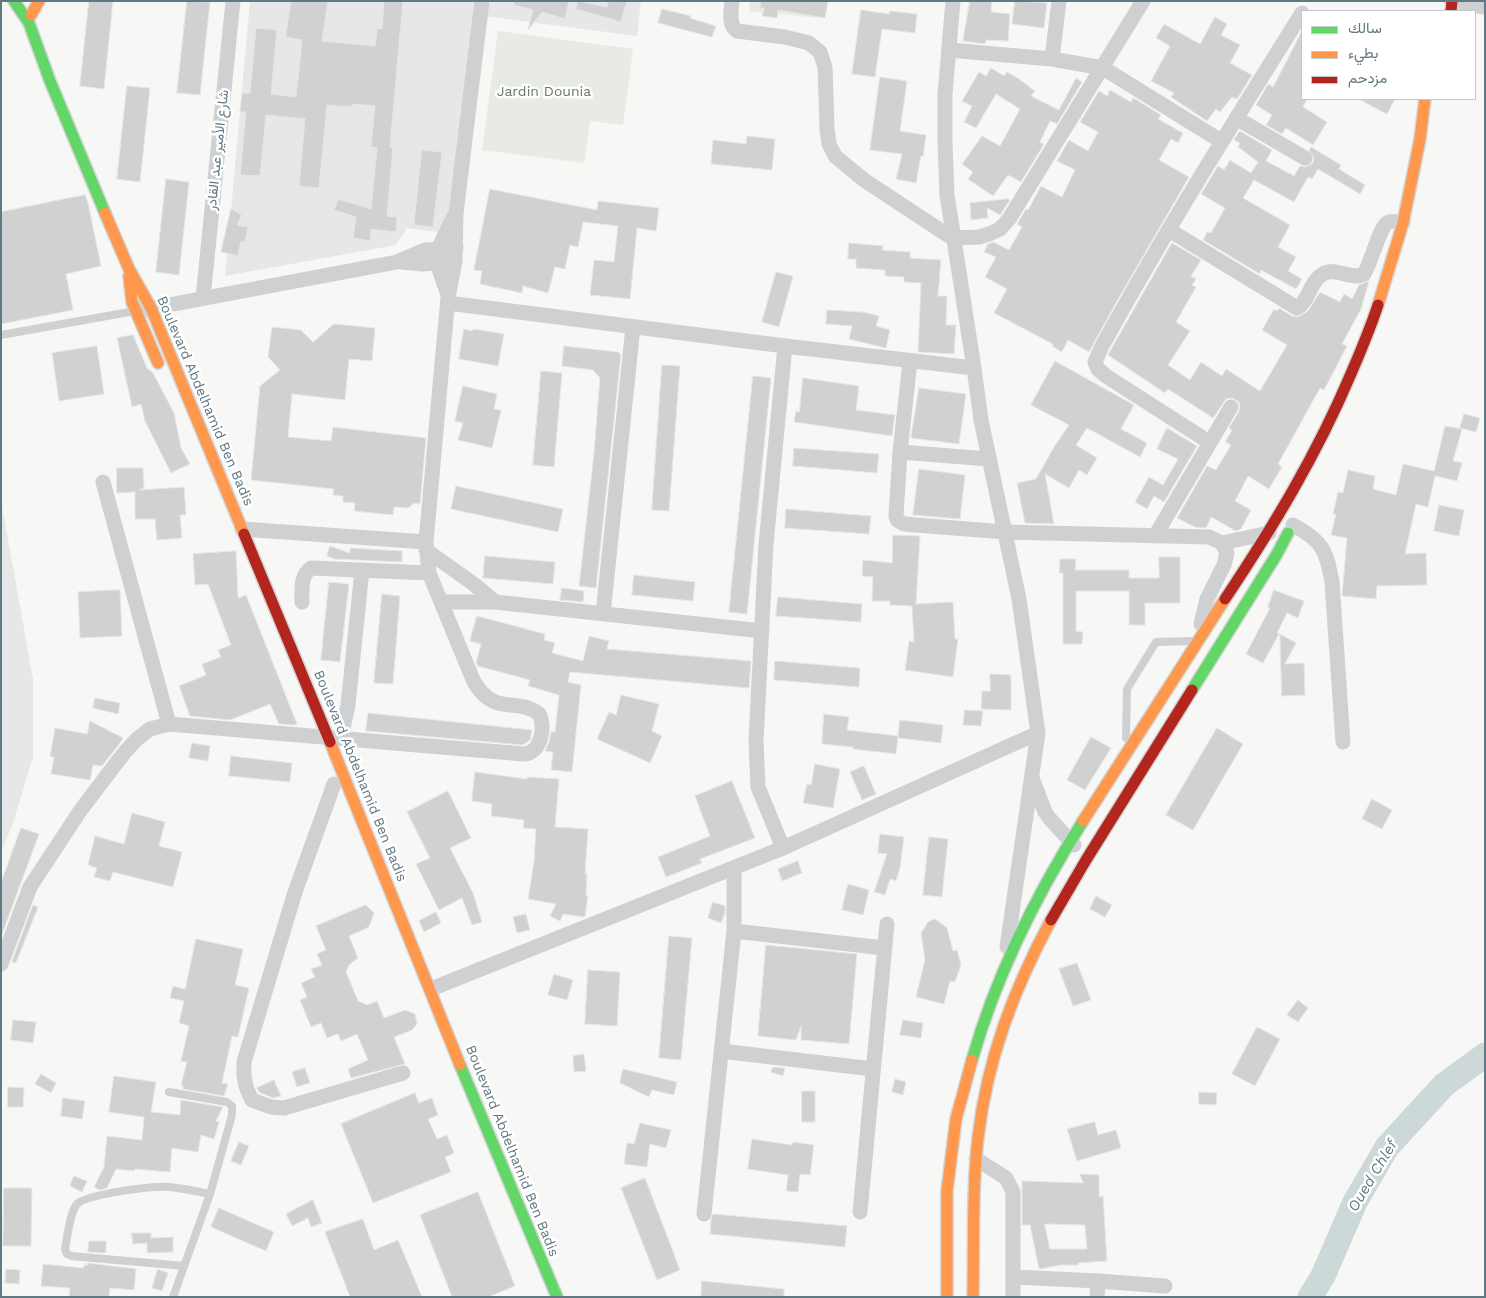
<!DOCTYPE html>
<meta charset="utf-8">
<style>
body{margin:0}
#map{position:relative;width:1486px;height:1298px;overflow:hidden;background:#f7f7f6;font-family:"Work Sans",Vazirmatn,sans-serif}
canvas{display:block}
.frame{position:absolute;inset:0;border:2px solid #617982;pointer-events:none}
.legend{position:absolute;left:1301px;top:10px;width:175px;height:90px;box-sizing:border-box;background:#fff;border:1px solid #c0c9cd;margin:0;padding:6px 9px;list-style:none;font-size:15px;color:#617982}
.legend li{display:flex;align-items:center;gap:10px;height:25px}
.legend b{width:25px;border:1px solid #c0c9cd}
</style>
<div id="map">
<canvas width="1486" height="1298"></canvas>
<div class="frame"></div>
<ul class="legend">
<li><b style="height:6px;background:#63d668"></b>سالك</li>
<li><b style="height:6px;background:#ff974d"></b>بطيء</li>
<li><b style="height:6px;background:#b3261e"></b>مزدحم</li>
</ul>
</div>
<script>
const context = document.querySelector('canvas').getContext('2d');
context.lineJoin = 'round';
function fillPath(path, color) { context.fillStyle = color; context.fill(path, 'evenodd'); }
function trace(path, color, width, dash) { context.strokeStyle = color; context.lineWidth = width; context.lineCap = dash ? 'butt' : 'round'; context.setLineDash(dash || []); context.stroke(path); }
function write(font, color, halo, rows, align = 'center') {
  context.font = font + ' "Work Sans",Vazirmatn,sans-serif'; context.lineWidth = 5; context.setLineDash([]); context.textBaseline = 'middle'; context.strokeStyle = halo; context.fillStyle = color; for (const [text, x, y, turn = 0] of rows) {
    context.save(); context.translate(x, y); context.rotate((+turn || 0) * Math.PI / 180); context.textAlign = isNaN(turn) ? turn : align; if (halo) context.strokeText(text, 0, 0); context.fillText(text, 0, 0); context.restore();
  }
}
fillPath(new Path2D(`
 M250 1H641L637 36 475 15 446 233 407 228 396 245 225 276Z
 M1 500 33 679V757L13 823 1 853Z`), '#e6e7e7');
fillPath(new Path2D(`
 M750 1H819L818 18 749 11Z
 M498 31 633 49 623 125 590 121 584 163 482 150Z`), '#e8eae4');
trace(new Path2D(`
 M1310 1297 1323 1276 1355 1202 1387 1147 1444 1085 1485 1055`), '#cdd8d9', 25);
const building = new Path2D(`
 M89 1H113L104 89 80 86Z
 M187 1 210 2 200 95 177 93Z
 M291 1H328L322 41 375 46 377 28 382 29 384 1H403L390 147 393 148 387 216 397 217 396 232 371 229 370 241 353 238 356 217 334 210 338 199 371 209 377 148 371 147 375 106 352 104V107L327 105 319 188 299 186 305 119 266 115 260 176 240 175 246 112H240L242 93H250L256 28 277 30 271 94 296 97 302 40 286 37Z
 M514 1H569L565 19 542 12 528 30 533 10 514 5Z
 M578 1 607 7 608 1H627L621 22 576 9Z
 M761 1H828L825 18 778 10 777 18 762 16 764 8H760Z
 M970 1H992L991 12 1010 14 1008 41 986 40 985 44 963 41Z
 M1015 1 1047 3 1044 28 1012 24Z
 M662 9 691 16 690 18 716 26 712 37 658 23Z
 M861 10 889 14 890 11 917 14 915 33 882 29 875 77 852 74Z
 M1215 17 1227 24 1221 35 1240 45 1230 63 1252 75 1237 99 1232 97 1220 112 1216 109 1207 121 1171 97 1174 93 1151 81 1170 46 1156 38 1164 24 1200 44Z
 M1302 31V99H1307L1303 107 1327 122 1313 145 1286 128 1282 134 1266 125 1272 115 1256 105 1268 84 1273 87Z
 M991 68 1004 76 1007 72 1019 79 1035 91 1031 96 1059 110 1076 78 1082 82 1057 124 1050 121 1040 142 1044 144 1021 182 1008 175 993 196 968 179 973 172 962 164 982 136 1000 146 1020 109 996 94 976 128 964 122 972 106 962 101 979 72 986 76Z
 M880 77 907 81 900 131 926 135 923 157 921 156 916 183 896 179 902 154 870 150Z
 M127 86 150 88 140 182 117 179Z
 M1110 90 1131 102 1133 98 1137 100 1161 115 1158 119 1183 133 1178 143 1171 139 1159 160 1189 177 1117 301 1089 352 1068 340 1062 352 1052 346 1053 344 994 313 1007 289 985 277 996 257 984 252 988 244 993 242 1009 250 1022 227 1017 224 1026 209 1028 210 1041 186 1062 197 1075 170 1057 161 1069 140 1088 151 1098 132 1080 122 1099 91 1107 96Z
 M1359 99H1395L1387 114Z
 M1240 131 1272 150 1266 161 1294 176 1300 166 1305 167 1313 163 1314 158 1309 150 1311 147 1341 165 1339 169 1365 185 1360 194 1318 169 1312 179 1308 177 1294 202 1254 180 1243 198 1290 225 1278 247 1296 257 1288 271 1302 279 1296 289 1261 270 1260 274 1203 240 1207 232 1211 233 1225 208 1201 194 1218 166 1224 170 1230 160 1251 173 1258 162 1238 147 1240 143 1234 140Z
 M747 136 775 139 772 170 711 164 713 140 746 144Z
 M422 150 442 152 433 227 414 225Z
 M166 179 189 182 179 275 156 272Z
 M490 189 597 210 598 201 659 208 656 231 637 228 630 299 590 295 594 260 614 262 618 226 583 222 578 247 570 245 565 269 555 267 548 293 523 286 522 293 480 284 482 271 474 270Z
 M85 195 88 203 101 266 66 274 73 310 1 324V212Z
 M1008 199 1010 200 1000 215 987 208 988 218 971 220 970 203Z
 M231 209 242 215 237 225 248 227 245 242 241 241 238 256 221 252Z
 M849 243 883 246 882 250 910 252V258L941 260 938 296H947L946 325H956L954 354 918 352 921 283 904 282V277L885 276V270L856 268V259H848Z
 M1172 243 1201 260 1191 276 1196 279 1192 285 1196 287 1176 322 1190 331 1168 365 1190 380 1201 362 1222 376 1226 369 1260 391 1287 345 1262 330 1274 309 1277 311 1279 308 1292 316 1298 317 1308 311 1320 292 1340 302 1344 294 1352 299 1359 285 1369 281 1361 309 1342 344 1347 346 1346 348 1324 390 1320 388 1278 464 1282 467 1269 489 1248 476 1235 501 1251 510 1241 529 1236 531 1211 517 1206 528 1195 527 1177 518 1207 466 1216 470 1231 445 1225 442 1232 430 1229 428 1239 411 1240 407 1239 402 1232 398 1226 399 1213 418 1168 389 1165 393 1108 355Z
 M776 272 793 276 779 327 762 322Z
 M827 310 862 312 879 316 876 326 890 330 886 348 849 339 852 326 826 324Z
 M334 324 375 328 372 361 349 359 345 400 292 394 288 437 331 441 333 427 426 438 420 504 414 503 408 508 394 507 393 515 354 511 355 503 343 502V496L333 495 334 489 251 480 260 386 280 370 268 357 272 327 301 330 313 342Z
 M464 329 472 331 473 329 504 334 498 366 459 359Z
 M133 335 147 368 153 373 174 413 181 448 190 464 171 473 145 421 141 404 132 407 117 338Z
 M97 346 104 394 59 401 52 353Z
 M564 346 618 352 621 355 596 588 579 586 594 453 600 378 593 370 562 366Z
 M1055 361 1134 405 1121 429 1147 443 1140 457 1087 428 1076 445 1097 458 1087 475 1079 470 1069 488 1045 474 1054 524 1025 523 1017 483 1036 479 1054 447 1069 425 1031 405Z
 M662 365 680 366 669 511 652 510Z
 M541 371 562 373 554 467 533 465Z
 M753 376 771 378 747 614 729 612Z
 M803 378 859 386 856 410 895 415 892 436 794 422 796 411 799 412Z
 M463 386 497 394 494 409 501 410 492 448 458 440 463 423 455 421Z
 M919 388 966 394 959 444 911 438Z
 M1464 414 1480 418 1476 432 1460 428Z
 M1445 426 1462 429 1453 461 1462 463 1457 481 1435 476 1428 507 1416 504 1405 554 1426 553 1427 585 1377 586 1376 599 1342 596 1347 538 1331 535 1336 514H1333L1338 492 1343 493 1348 470 1375 476 1373 489 1396 495 1403 464 1434 471Z
 M1167 428 1197 446 1164 502 1154 496 1147 509 1135 502 1149 477 1163 485 1178 459 1157 449Z
 M794 448 879 454 877 473 793 466Z
 M117 468H143L144 488 139 490 184 487 186 515H180L182 538 157 540 155 519H135V492L117 493Z
 M919 469 965 475 960 519 913 515Z
 M456 486 563 509 558 532 451 509Z
 M1439 505 1464 510 1459 536 1434 531Z
 M786 509 871 516 869 534 785 528Z
 M893 535 920 536 916 604 953 602 955 639H958L953 677 905 670 909 641 914 642 912 606 890 605V601H872L873 577 862 576 863 560 892 563Z
 M330 546 350 553V548L402 551V562L335 559 327 556Z
 M236 551 238 598 246 595 297 724 295 725 279 724 270 704 230 720 190 716 179 686 206 675 202 664 221 657 218 650 231 645 208 584 195 585 193 554Z
 M485 556 555 562 553 584 483 578Z
 M1159 557H1180V603H1145V625H1129V591H1076V631L1083 632 1082 644H1063V573H1059L1060 559H1076L1075 570H1129V578H1159Z
 M634 575 695 582 693 601 632 595Z
 M329 582 349 584 340 662 321 660Z
 M562 588 584 591 583 602 560 600Z
 M120 590 122 636 80 638 78 592Z
 M1274 590 1304 601 1298 618 1287 613 1277 633 1279 634 1263 663 1246 654 1270 608 1268 607Z
 M382 594 400 596 393 684 374 683Z
 M778 597 862 604 861 622 776 616Z
 M477 616 545 634 544 640 555 643 552 653 583 661 589 636 609 641 607 649 751 661 749 688 570 672 568 682 581 685 572 772 551 770 553 752 545 751 549 742 551 732H555L559 695 528 686 530 680 478 666 476 663 481 644 470 641Z
 M1280 634 1296 643 1285 664 1304 663 1305 695 1282 696Z
 M775 661 860 668 859 687 774 680Z
 M990 674 1011 675V710L981 709 982 691H990Z
 M621 695 659 704 652 731 662 736 650 763 597 739 609 712 616 715Z
 M95 698 120 703 118 714 93 708Z
 M965 710 983 711 981 726 963 725Z
 M368 713 532 730V731L530 740 523 745 366 731Z
 M824 714 849 717 847 730 898 736 896 754 853 749V747L822 744Z
 M900 720 943 725 941 743 898 738Z
 M90 721 123 738 120 743 102 766 93 765 90 780 51 774 54 757H50L55 728 87 734Z
 M1217 728 1243 744 1193 830 1166 815Z
 M1091 737 1111 748 1085 790 1067 780Z
 M192 743 210 746 208 761 189 758Z
 M231 756 292 763 290 782 229 776Z
 M815 764 840 769 833 808 803 803 807 784 811 785Z
 M864 766 876 794 862 800 850 772Z
 M475 772 527 779V777L559 779 555 827 588 829 585 874H587L586 896H588L585 917 563 914 560 921 550 916 556 904 528 899 534 862 536 829 523 828 524 820 491 816 492 804 472 801Z
 M732 781 755 838 700 859 702 863 666 877 658 857 710 836 695 796Z
 M448 791 471 838 450 848 473 893 482 922 472 925 462 898 439 910 416 864 430 858 407 812Z
 M1372 799 1392 810 1382 829 1362 819Z
 M132 813 165 822 159 846 182 852 173 887 113 872 110 881 94 877 97 868 88 865 95 836 124 844Z
 M21 828 39 834 1 937V883Z
 M880 834 904 837 900 868 896 881 890 879 885 895 874 892 887 854 878 853Z
 M929 837 948 839 942 897 923 895Z
 M798 861 802 873 782 881 778 869Z
 M848 884 869 890 863 915 842 910Z
 M1096 896 1112 905 1105 917 1090 909Z
 M713 902 725 906V913L721 923 708 918Z
 M33 905 38 907 16 963 12 962Z
 M366 905 374 913 369 927 349 936 358 958 349 965 346 972 358 1001 367 1005 377 1001 384 1018 405 1010 415 1014 417 1024 412 1030 394 1037 405 1064 351 1078 348 1069 368 1060 357 1034 341 1041 338 1034 327 1038 321 1023 311 1027 300 1000 307 997 301 983 315 977 311 969 322 965 317 954 326 950 316 926Z
 M436 912 441 923 424 932 419 921Z
 M526 914 530 930 517 933 513 917Z
 M935 919 947 928 953 951 957 950 961 965 955 982 950 981 944 1004 916 997 925 959 921 933 928 922Z
 M669 936 692 938 681 1060 659 1058Z
 M196 939 243 949 235 985 249 988 238 1037 232 1036 222 1083 228 1084 224 1096 183 1089V1085H181L187 1062 181 1061 189 1026 179 1023 184 1001 170 998 173 986 185 989Z
 M766 945 857 954 849 1044 801 1040V1026L796 1040 758 1036Z
 M1077 963 1091 1000 1073 1006 1059 969Z
 M588 970 620 972 617 1026 585 1024Z
 M554 974 573 980 567 1000 548 995Z
 M1298 1000 1308 1008 1298 1022 1287 1015Z
 M13 1020 36 1022 33 1043 11 1040Z
 M903 1020 923 1023 921 1038 900 1035Z
 M1257 1027 1280 1039 1255 1086 1232 1074Z
 M584 1054 586 1071 574 1072 573 1056Z
 M773 1067 785 1068 783 1076 771 1072Z
 M305 1068 310 1083 297 1087 292 1072Z
 M623 1069 677 1082 674 1095 652 1090 649 1097 620 1083Z
 M41 1074 56 1083 51 1093 35 1084Z
 M114 1076 156 1082 151 1112 180 1115 181 1100 223 1107 216 1121 219 1122 214 1139 201 1135 198 1152 172 1148 170 1172 135 1169 134 1171 116 1169 107 1188 100 1190 94 1187 104 1167 107 1136 142 1140 144 1117 109 1112Z
 M895 1079 906 1082 903 1095 892 1092Z
 M274 1080 281 1096 273 1098 259 1092 257 1088Z
 M8 1087 24 1088 23 1107H8Z
 M802 1091H815V1122H802Z
 M1199 1092 1217 1093 1216 1105 1199 1104Z
 M415 1093 419 1103 432 1098 438 1115 428 1119 437 1139 447 1135 454 1153 445 1157 451 1172 373 1203 341 1124Z
 M63 1098 85 1101 82 1119 61 1116Z
 M1095 1122 1098 1135 1116 1130 1121 1148 1077 1161 1067 1129Z
 M640 1123 671 1130 666 1148 650 1144 647 1167 624 1164 627 1143 634 1144Z
 M752 1139 792 1145 793 1142 814 1145 810 1175 800 1174 798 1192 786 1191 788 1175 748 1169Z
 M239 1142 249 1146 241 1165 231 1161Z
 M1080 1174 1099 1175V1197L1103 1196 1107 1261 1078 1263V1265H1061L1039 1269 1030 1225H1022V1181L1083 1183ZM1045 1224 1085 1225 1087 1249H1050Z
 M74 1176 87 1181 82 1192 70 1186Z
 M645 1178 680 1270 657 1280 621 1188Z
 M4 1188H32L31 1246H3Z
 M478 1192 515 1286 488 1297H452L420 1215Z
 M313 1200 322 1223 311 1227 308 1218 292 1226 286 1214Z
 M219 1208 274 1232 266 1251 211 1227Z
 M713 1214 847 1226 845 1247 710 1234 711 1220Z
 M363 1219 374 1250 398 1240 422 1297H350L325 1232Z
 M132 1233H151V1238L173 1237V1252L147 1253V1243L133 1244Z
 M89 1241H106V1253L88 1252Z
 M88 1263 136 1269 134 1290 110 1288 109 1297H69L70 1288 41 1286 43 1264 84 1268V1265H88Z
 M6 1269 20 1270 19 1284 5 1283Z
 M158 1269 168 1273 162 1291 152 1288Z
 M702 1281 784 1289V1297H701Z`);
fillPath(building, '#d0d2d2');
trace(building, '#e6e6e6', 1);
const fast = new Path2D(`
 M14 1 29 23 50 81 105 213
 M1192 690 1277 554 1288 533
 M972 1060C996 976 1036 895 1083 821
 M460 1065 557 1297`);
const slow = new Path2D(`
 M31 15 39 1
 M105 213 129 269 151 308 244 534
 M129 276 132 302 158 363
 M1378 305 1403 223 1420 139 1425 99
 M330 742 460 1065
 M1083 821 1225 599
 M947 1297V1191L956 1119 972 1060
 M973 1297C974 1244 972 1190 978 1138 987 1059 1014 989 1051 920`);
const jam = new Path2D(`
 M1451 11 1452 1
 M244 534 330 742
 M1225 599C1273 527 1316 456 1350 376 1360 353 1370 329 1378 305
 M1051 920 1086 860 1192 690`);
trace(fast, '#d3d5d5', 14);
trace(slow, '#d3d5d5', 14);
trace(jam, '#d3d5d5', 14);
trace(new Path2D(`
 M1 335 135 311
 M1126 738 1127 689 1156 642 1191 641
 M169 1092 227 1102 232 1106V1115L210 1194 173 1297
 M184 1266 71 1256 67 1254 65 1249C67 1238 70 1212 77 1204 87 1194 152 1186 168 1187 182 1188 196 1191 210 1194`), '#cfd0d1', 8);
trace(new Path2D(`
 M732 1C731 11 728 25 737 31L785 37 809 43 820 52 825 67 827 129 829 144 835 156 864 180 952 238 979 237 989 234 1000 229 1009 219 1143 1
 M953 1 945 94V143L947 195 974 368 981 420 1019 599 1038 733 1007 947
 M1452 2 1485 7
 M949 50 1052 59 1103 68 1221 141
 M1052 59 1059 1
 M1236 118 1305 158
 M1169 230 1297 308C1309 301 1310 281 1323 274 1336 266 1351 281 1364 274 1371 263 1379 229 1387 223 1391 220 1399 222 1403 223
 M401 262 423 264 447 262
 M448 295 437 263 438 249 454 216
 M203 298 233 1
 M448 303 785 346 974 368
 M142 310 397 262 425 250 456 248
 M910 361 900 452 896 516 897 520 904 524 1005 532 1209 537 1222 543 1227 553 1224 565 1207 599 1201 624
 M1209 442 1106 376 1098 369 1095 362 1101 348C1164 233 1233 123 1302 13
 M900 452 989 459
 M103 482 169 724
 M1293 525C1323 541 1326 550 1332 582L1343 742
 M242 529 426 542
 M1155 536 1231 407
 M1222 543 1269 533
 M426 550 475 585 495 602
 M302 602C302 590 300 576 311 568L429 573
 M441 602H495L762 631
 M603 614 633 327
 M341 738 348 705 362 570
 M1032 778 1045 812 1050 819 1074 845
 M334 784 295 892 244 1062C243 1077 245 1087 252 1100L271 1107 284 1108 403 1073
 M783 848 758 787 756 741 766 544 785 346
 M734 931 884 948
 M1 964 30 887 80 811 124 753 137 739 150 729 169 724 524 754C541 753 546 727 539 714 517 696 496 718 474 682L429 573 426 542 448 297 455 262 456 213 482 1
 M431 989 783 848 1038 733
 M721 1051 873 1069
 M976 1159 1006 1178 1013 1192V1297
 M860 1212 887 924
 M704 1214 734 931V868
 M1014 1277 1098 1281 1165 1286
 M1097 1297 1098 1281`), '#cfd0d1', 15);
trace(fast, '#63d668', 11);
trace(slow, '#ff974d', 11);
trace(jam, '#b3261e', 11);
write('14px', '#697960', '#fff', [
 ["Jardin Dounia",544,92]
]);
write('14px', '#617982', '#fff', [
 ["شارع الأمير عبد القادر",218,150,-84],
 ["Boulevard Abdelhamid Ben Badis",205,401,67],
 ["Boulevard Abdelhamid Ben Badis",360,776,68],
 ["Boulevard Abdelhamid Ben Badis",512,1151,68]
]);
write('italic 15px', '#5b797c', '#fff', [
 ["Oued Chlef",1373,1176,-59]
]);
</script>
